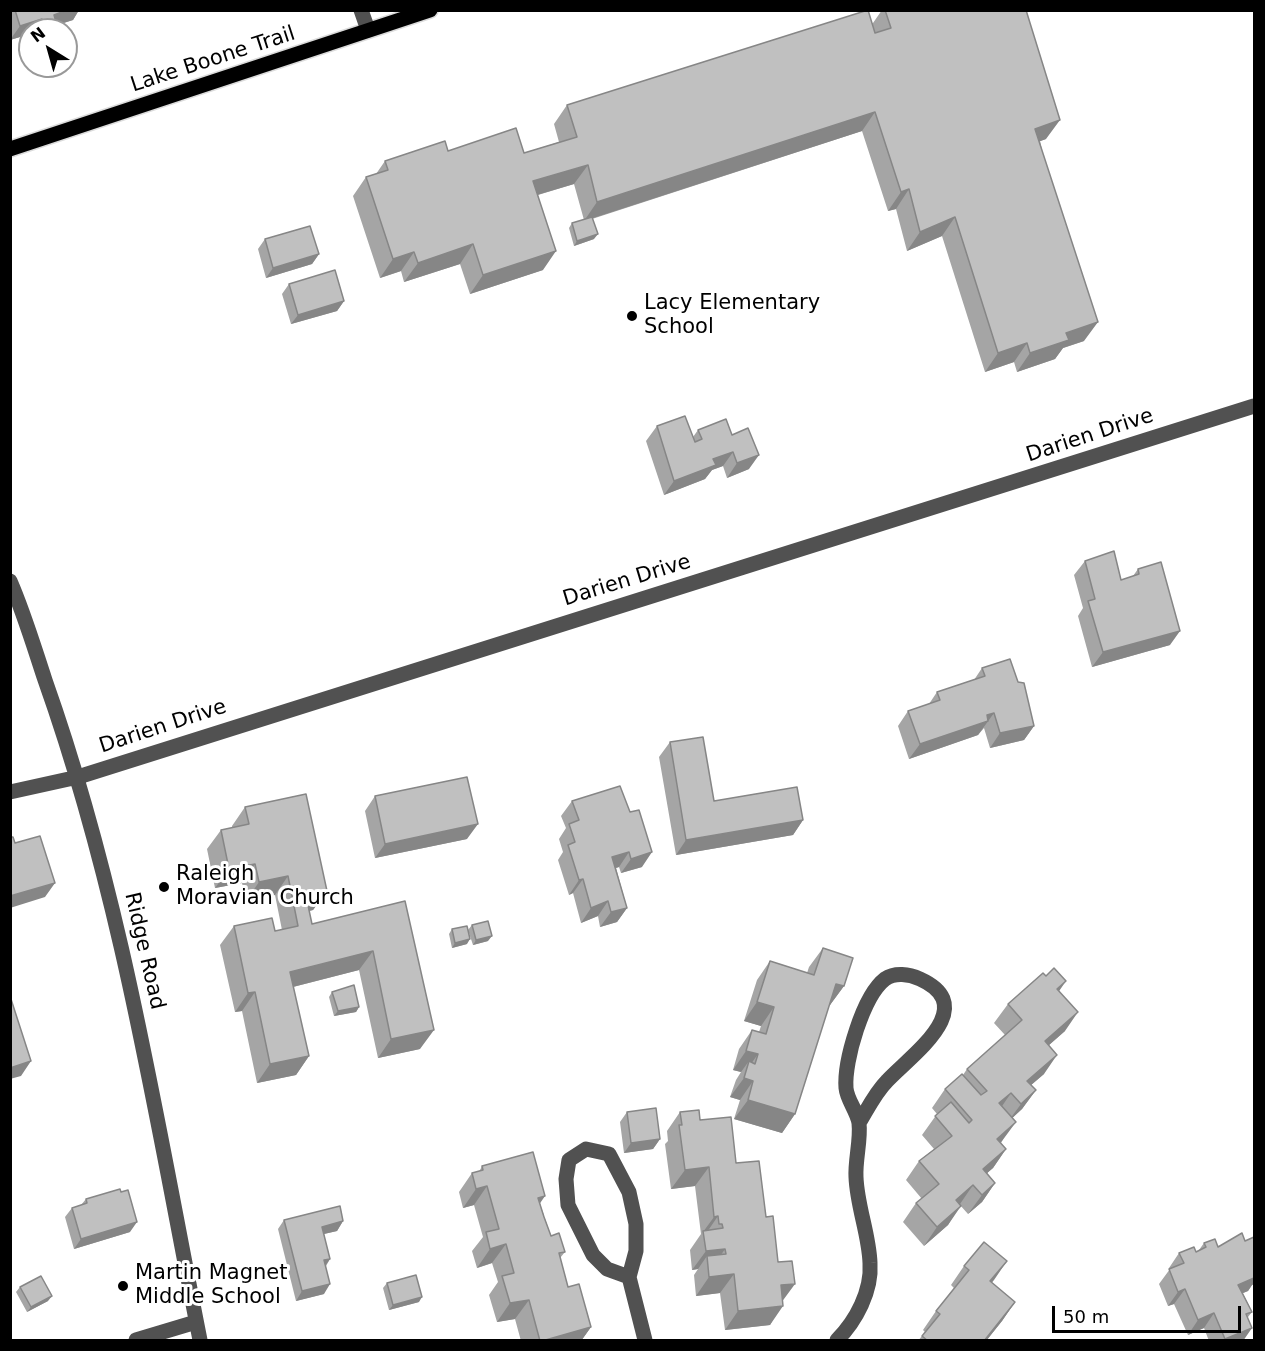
<!DOCTYPE html>
<style>
body{margin:0}
#map{position:relative;width:1265px;height:1351px;overflow:hidden;background:#fff;font-family:"DejaVu Sans",sans-serif}
canvas{display:block}
.frame{position:absolute;inset:0;border:12px solid #000;pointer-events:none}
.north{position:absolute;left:18px;top:18px;width:60px;height:60px;box-sizing:border-box;background:#fff;border:2px solid #999;border-radius:50%;rotate:323deg;font-size:16px;font-weight:700;line-height:24px;text-align:center;color:#000}
.north::after{content:'';display:block;margin:auto;width:21px;height:27px;background:#000;clip-path:polygon(50% 0,100% 100%,50% 72%,0 100%)}
.scale{position:absolute;left:1052px;top:1306px;width:189px;height:27px;box-sizing:border-box;border:3px solid #000;border-top:0;padding-left:8px;font-size:18px;line-height:21px;white-space:nowrap;color:#000;-webkit-text-stroke:4px #fff;paint-order:stroke}
</style>
<div id="map">
<canvas width="1265" height="1351"></canvas>
<div class="frame"></div>
<div class="north">N</div>
<div class="scale">50 m</div>
</div>
<script>
const context = document.querySelector('canvas').getContext('2d');
context.lineJoin = 'round';
function trace(path, color, width, dash) { context.strokeStyle = color; context.lineWidth = width; context.lineCap = dash ? 'butt' : 'round'; context.setLineDash(dash || []); context.stroke(path); }
function fillPath(path, color) { context.fillStyle = color; context.fill(path, 'evenodd'); }
function write(font, color, halo, rows, align = 'center') {
  context.font = font + ' "DejaVu Sans",sans-serif'; context.lineWidth = 6; context.setLineDash([]); context.textBaseline = 'middle'; context.strokeStyle = halo; context.fillStyle = color; for (const [text, x, y, turn = 0] of rows) {
    context.save(); context.translate(x, y); context.rotate((+turn || 0) * Math.PI / 180); context.textAlign = isNaN(turn) ? turn : align; if (halo) context.strokeText(text, 0, 0); context.fillText(text, 0, 0); context.restore();
  }
}
const major = new Path2D(`
 M10 149 430 10`);
trace(major, '#dbdbdb', 18);
trace(new Path2D(`
 M361 10 368 30
 M10 581C24 613 34 647 45 680 121 894 156 1118 200 1340
 M10 792 78 777 1254 406
 M629 1277 607 1269 593 1255 568 1205 566 1179 569 1160 586 1149 609 1154 629 1192 636 1224V1251L629 1277 645 1340
 M136 1340 196 1322
 M837 1340C856 1321 872 1291 870 1263 869 1234 857 1206 856 1177 855 1160 861 1140 859 1123 857 1111 847 1100 846 1088 844 1061 863 996 885 979 895 972 909 974 920 979 982 1007 910 1056 887 1081 875 1093 867 1110 859 1123`), '#515151', 15);
trace(major, '#000', 15);
fillPath(new Path2D(`
 M10 10H79L73 20 54 26 51 30H30V34L10 40Z
 M882 10H1026L1046 139 1040 141 1084 341 1063 348 1055 359 1017 372 1014 362 985 372 942 236 907 251 896 209 888 211 862 131 592 219 594 239 574 246 569 228 572 223 584 220 574 184 538 195 543 270 470 294 460 264 404 282 401 271 380 278 353 196 366 177 376 174 385 161 448 151 524 153 559 142 554 124 567 105 873 23Z
 M265 239 319 254 312 264 266 278 258 249Z
 M289 284 344 301 337 311 291 324 282 294Z
 M657 426 693 437 698 430 732 435 749 469 727 478 723 466 712 470 705 479 664 495 646 441Z
 M1085 561 1121 580 1133 576 1138 569 1170 645 1092 667 1078 616 1083 608 1074 575Z
 M982 668 1018 682 1034 726 1024 740 990 748 984 728 978 735 909 759 898 726 908 711 929 704 937 692 974 680Z
 M670 742 714 801 803 820 793 835 676 855 659 757Z
 M620 786 642 867 621 873 619 867 616 868 627 908 617 922 600 927 598 916 581 923 573 893 569 895 558 860 563 852 559 839 566 828 561 816 572 801Z
 M375 796 467 839 375 858 365 811Z
 M245 807 327 891 313 910 309 911 312 924 405 901 420 1049 378 1058 359 970 293 987 309 1056 296 1075 257 1083 242 1011 235 1012 220 945 234 926 275 931 282 930 275 895 246 901 242 883 215 888 207 849 221 830 232 828V826Z
 M472 925 488 941 473 945 468 930Z
 M452 929 467 944 452 948 449 934Z
 M823 948 844 986 830 1005H829L795 1114 782 1133 734 1119 740 1100 730 1097 736 1080 741 1072 733 1070 739 1049 752 1030 759 1032 761 1026 744 1021 757 980 770 961 807 973 809 967Z
 M1059 991 1065 1031 1049 1045 1044 1074 1031 1085 1036 1090 1022 1109 1012 1118 1002 1141 1001 1143 1006 1149 993 1168 987 1173 995 1183 982 1202 968 1214 960 1205 948 1225 924 1246 903 1222 916 1203 922 1199 906 1180 919 1161 934 1149 922 1135 937 1114 932 1108 945 1089 963 1075 967 1069 1005 1035 994 1023 1008 1004Z
 M332 992 359 1007 356 1012 334 1016 329 997Z
 M627 1112 660 1139 653 1149 624 1153 620 1122Z
 M680 1112 700 1120 736 1163 766 1217 783 1301 770 1325 725 1330 720 1293 696 1296 694 1275 698 1269 692 1270 690 1250 701 1234 695 1186 671 1189 665 1144 668 1141 667 1131Z
 M482 1166 540 1204 551 1236 565 1252 560 1258 568 1287 591 1327 581 1341H521L515 1319 497 1322 489 1295 498 1282 492 1263 477 1268 472 1251 483 1237 474 1205 463 1208 459 1192 472 1173 479 1172Z
 M86 1199 130 1232 74 1249 65 1217 72 1208 81 1205Z
 M284 1220 343 1221 337 1231 324 1234 330 1259 326 1266 324 1294 296 1301 278 1229Z
 M1254 1237V1284L1252 1285 1248 1291 1243 1293 1252 1312 1248 1317 1243 1341H1209L1204 1328 1188 1335 1174 1304 1168 1306 1159 1284 1170 1269 1169 1268 1179 1253 1196 1252 1199 1250 1204 1243 1218 1247 1245 1241Z
 M964 1266 992 1283 1015 1302 1002 1321 986 1341H918L925 1332 923 1330 936 1311 954 1288 951 1285Z
 M387 1283 419 1302 389 1310 383 1288Z
 M20 1287 48 1301 27 1312 16 1292Z`), '#a5a5a5');
fillPath(new Path2D(`
 M67 10H79L73 20 54 26 51 30H42L54 15Z
 M42 19 34 30H30V34L10 40 20 26Z
 M875 112 862 131 584 221 597 202Z
 M1060 120 1046 139 1022 148 1035 129Z
 M588 165 574 184 520 200 533 181Z
 M909 189 896 209 888 211 901 192Z
 M955 217 942 236 907 251 920 232Z
 M598 234 594 239 574 246 577 241Z
 M473 244 460 264 404 282 418 263Z
 M556 251 543 270 470 294 483 275Z
 M414 252 401 271 380 278 393 259Z
 M319 254 312 264 266 278 273 268Z
 M344 301 337 311 291 324 298 315Z
 M1098 322 1084 341 1063 348 1055 359 1017 372 1030 353 1066 333Z
 M1027 343 1014 362 985 372 998 353Z
 M733 452 723 466 712 470 705 479 664 495 674 481 713 459Z
 M759 455 749 469 727 478 737 463Z
 M1180 631 1170 645 1092 667 1103 652Z
 M994 713 978 735 909 759 920 744 987 715Z
 M1034 726 1024 740 990 748 1000 733Z
 M803 820 793 835 676 855 686 840Z
 M478 824 467 839 375 858 385 844Z
 M629 852 619 867 602 872 612 857Z
 M652 852 642 867 621 873 631 859Z
 M255 864 242 883 215 888 229 869Z
 M288 876 275 895 246 901 259 882Z
 M583 879 573 893 569 895 579 880Z
 M55 883 45 897 10 908V896Z
 M327 891 313 910 296 914 306 896Z
 M608 901 598 916 581 923 591 908Z
 M627 908 617 922 600 927 611 912Z
 M492 936 488 941 473 945 476 940Z
 M470 939 467 944 452 948 455 943Z
 M373 951 359 970 277 991 290 972Z
 M1066 981 1053 1000 1057 989Z
 M836 984 844 986 830 1005 823 1003Z
 M255 992 242 1011 235 1012 248 993Z
 M757 1002 774 1007 761 1026 744 1021Z
 M359 1007 356 1012 334 1016 338 1011Z
 M1078 1012 1065 1031 1032 1060 1045 1041Z
 M434 1030 420 1049 378 1058 391 1039Z
 M746 1051 758 1054 746 1071 749 1061 741 1072 733 1070Z
 M1057 1055 1044 1074 1016 1098 1027 1081Z
 M309 1056 296 1075 257 1083 270 1064Z
 M31 1061 21 1076 10 1079V1068Z
 M744 1078 753 1081 740 1100 730 1097Z
 M1036 1090 1022 1109 1007 1123 1021 1104Z
 M1011 1093 998 1112 999 1103Z
 M748 1100 795 1114 782 1133 734 1119Z
 M1016 1122 1002 1141 983 1158 997 1139Z
 M660 1139 653 1149 624 1153 631 1143Z
 M1006 1149 993 1168 970 1188 983 1169Z
 M709 1167 695 1186 671 1189 685 1170Z
 M995 1183 982 1202 968 1214 982 1195Z
 M973 1185 960 1204 942 1220 956 1200Z
 M487 1186 474 1205 463 1208 476 1189Z
 M545 1196 532 1215 538 1198Z
 M961 1206 948 1225 924 1246 937 1227Z
 M718 1216 705 1235 703 1232 714 1217Z
 M343 1221 337 1231 315 1236 322 1227Z
 M137 1222 130 1232 74 1249 81 1239Z
 M506 1244 492 1263 477 1268 490 1249Z
 M725 1249 712 1268 707 1256 698 1269 692 1270 706 1251Z
 M330 1259 323 1269 324 1260Z
 M1007 1261 994 1280 977 1301 990 1281Z
 M734 1274 720 1293 696 1296 709 1277Z
 M1254 1276V1284L1252 1285 1248 1291 1228 1299 1238 1285Z
 M330 1284 324 1294 296 1301 302 1291Z
 M795 1284 781 1303V1285Z
 M1185 1289 1174 1304 1168 1306 1178 1292Z
 M52 1296 48 1301 27 1312 31 1307Z
 M422 1297 419 1302 389 1310 393 1305Z
 M529 1300 515 1319 497 1322 510 1303Z
 M1015 1302 1002 1321 986 1341H984Z
 M783 1306 770 1325 725 1330 738 1311Z
 M1214 1313 1204 1328 1188 1335 1198 1320Z
 M591 1327 581 1341H542Z
 M1252 1328 1243 1341H1224L1225 1339Z`), '#868686');
const building = new Path2D(`
 M15 10H67L54 15 56 22 45 26 42 19 20 26Z
 M868 10 875 33 891 28 885 10H1026L1060 120 1035 129 1098 322 1066 333 1069 340 1030 353 1027 343 998 353 955 217 920 232 909 189 901 192 875 112 597 202 588 165 533 181 556 251 483 275 473 244 418 263 414 252 393 259 366 177 388 170 385 161 445 141 448 151 516 128 524 153 577 137 567 105Z
 M592 217 598 234 577 241 572 223Z
 M310 226 319 254 273 268 265 239Z
 M335 270 344 301 298 315 289 284Z
 M685 416 695 442 702 439 698 430 726 419 732 435 748 428 759 455 737 463 733 452 713 459 716 465 674 481 657 426Z
 M1114 551 1121 580 1139 574 1138 569 1161 562 1180 631 1103 652 1088 601 1095 599 1085 561Z
 M1010 659 1018 682 1024 683 1034 726 1000 733 994 713 987 715 988 721 920 744 908 711 940 700 937 692 985 676 982 668Z
 M703 737 714 801 797 787 803 820 686 840 670 742Z
 M467 777 478 824 385 844 375 796Z
 M620 786 630 812 639 810 652 852 631 859 629 852 612 857 627 908 611 912 608 901 591 908 583 879 579 880 568 845 575 842 569 824 579 820 572 801Z
 M306 794 327 891 306 896 312 924 405 901 434 1030 391 1039 373 951 290 972 309 1056 270 1064 255 992 248 993 234 926 272 918 275 931 298 926 288 876 259 882 255 864 229 869 221 830 249 824 245 807Z
 M40 836 55 883 10 896V837H13L15 843Z
 M488 921 492 936 476 940 472 925Z
 M467 926 470 939 455 943 452 929Z
 M823 948 853 958 844 986 836 984 795 1114 748 1100 753 1081 744 1078 749 1061 755 1064 758 1054 746 1051 752 1030 766 1034 774 1007 757 1002 770 961 814 975Z
 M1054 968 1066 981 1057 989 1078 1012 1045 1041 1057 1055 1027 1081 1036 1090 1021 1104 1011 1093 999 1103 1016 1122 997 1139 1006 1149 983 1169 995 1183 982 1195 973 1185 956 1200 961 1206 937 1227 916 1203 939 1184 919 1161 952 1136 935 1116 951 1102 969 1123 972 1120 945 1089 962 1074 981 1095 987 1091 967 1069 1022 1020 1008 1004 1043 973 1046 976Z
 M354 985 359 1007 338 1011 332 992Z
 M10 996 31 1061 10 1068Z
 M656 1108 660 1139 631 1143 627 1112Z
 M699 1110 700 1120 731 1117 736 1163 759 1161 766 1217 773 1216 778 1262 792 1261 795 1284 781 1285 783 1306 738 1311 734 1274 709 1277 707 1256 726 1254 725 1249 706 1251 703 1231 723 1228 722 1224H719L718 1216 714 1217 709 1167 685 1170 679 1125H682L680 1112Z
 M533 1152 545 1196 538 1198 544 1217 551 1236 559 1233 565 1252 559 1253 568 1287 579 1284 591 1327 542 1341H540L529 1300 510 1303 502 1276 514 1273 506 1244 490 1249 486 1232 499 1229 487 1186 476 1189 472 1173 483 1170 482 1166Z
 M120 1189 121 1192 128 1190 137 1222 81 1239 72 1208 87 1203 86 1199Z
 M340 1206 343 1221 322 1227 330 1259 324 1260 330 1284 302 1291 284 1220Z
 M1242 1233 1245 1241 1254 1237V1278L1238 1285 1252 1312 1246 1314 1252 1328 1225 1339 1214 1313 1198 1320 1185 1289 1178 1292 1169 1269 1184 1263 1179 1253 1194 1247 1196 1252 1206 1247 1204 1243 1215 1239 1218 1247Z
 M984 1242 1007 1261 990 1281 1015 1302 984 1341H928L922 1336 940 1314 936 1311 969 1270 964 1266Z
 M416 1275 422 1297 393 1305 387 1283Z
 M41 1276 52 1296 31 1307 20 1287Z`);
fillPath(building, '#c0c0c0');
trace(building, '#868686', 1.5);
for (const [x, y, r, color] of [
 [632,316,6,"#000"],
 [164,887,6,"#000"],
 [123,1286,6,"#000"]
]) { const dot = new Path2D(); dot.arc(x, y, r, 0, 2 * Math.PI); context.fillStyle = color; context.fill(dot); trace(dot, '#fff', 2); }
write('21px', '#000', '#fff', [
 ["Lake Boone Trail",213,60,-18],
 ["Darien Drive",1090,436,-18],
 ["Darien Drive",627,581,-17],
 ["Darien Drive",163,727,-18],
 ["Ridge Road",144,951,77]
]);
write('21px', '#000', '#fff', [
 ["Lacy Elementary",644,304],
 ["School",644,328],
 ["Raleigh",176,875],
 ["Moravian Church",176,899],
 ["Martin Magnet",135,1274],
 ["Middle School",135,1298]
], 'left');
</script>
